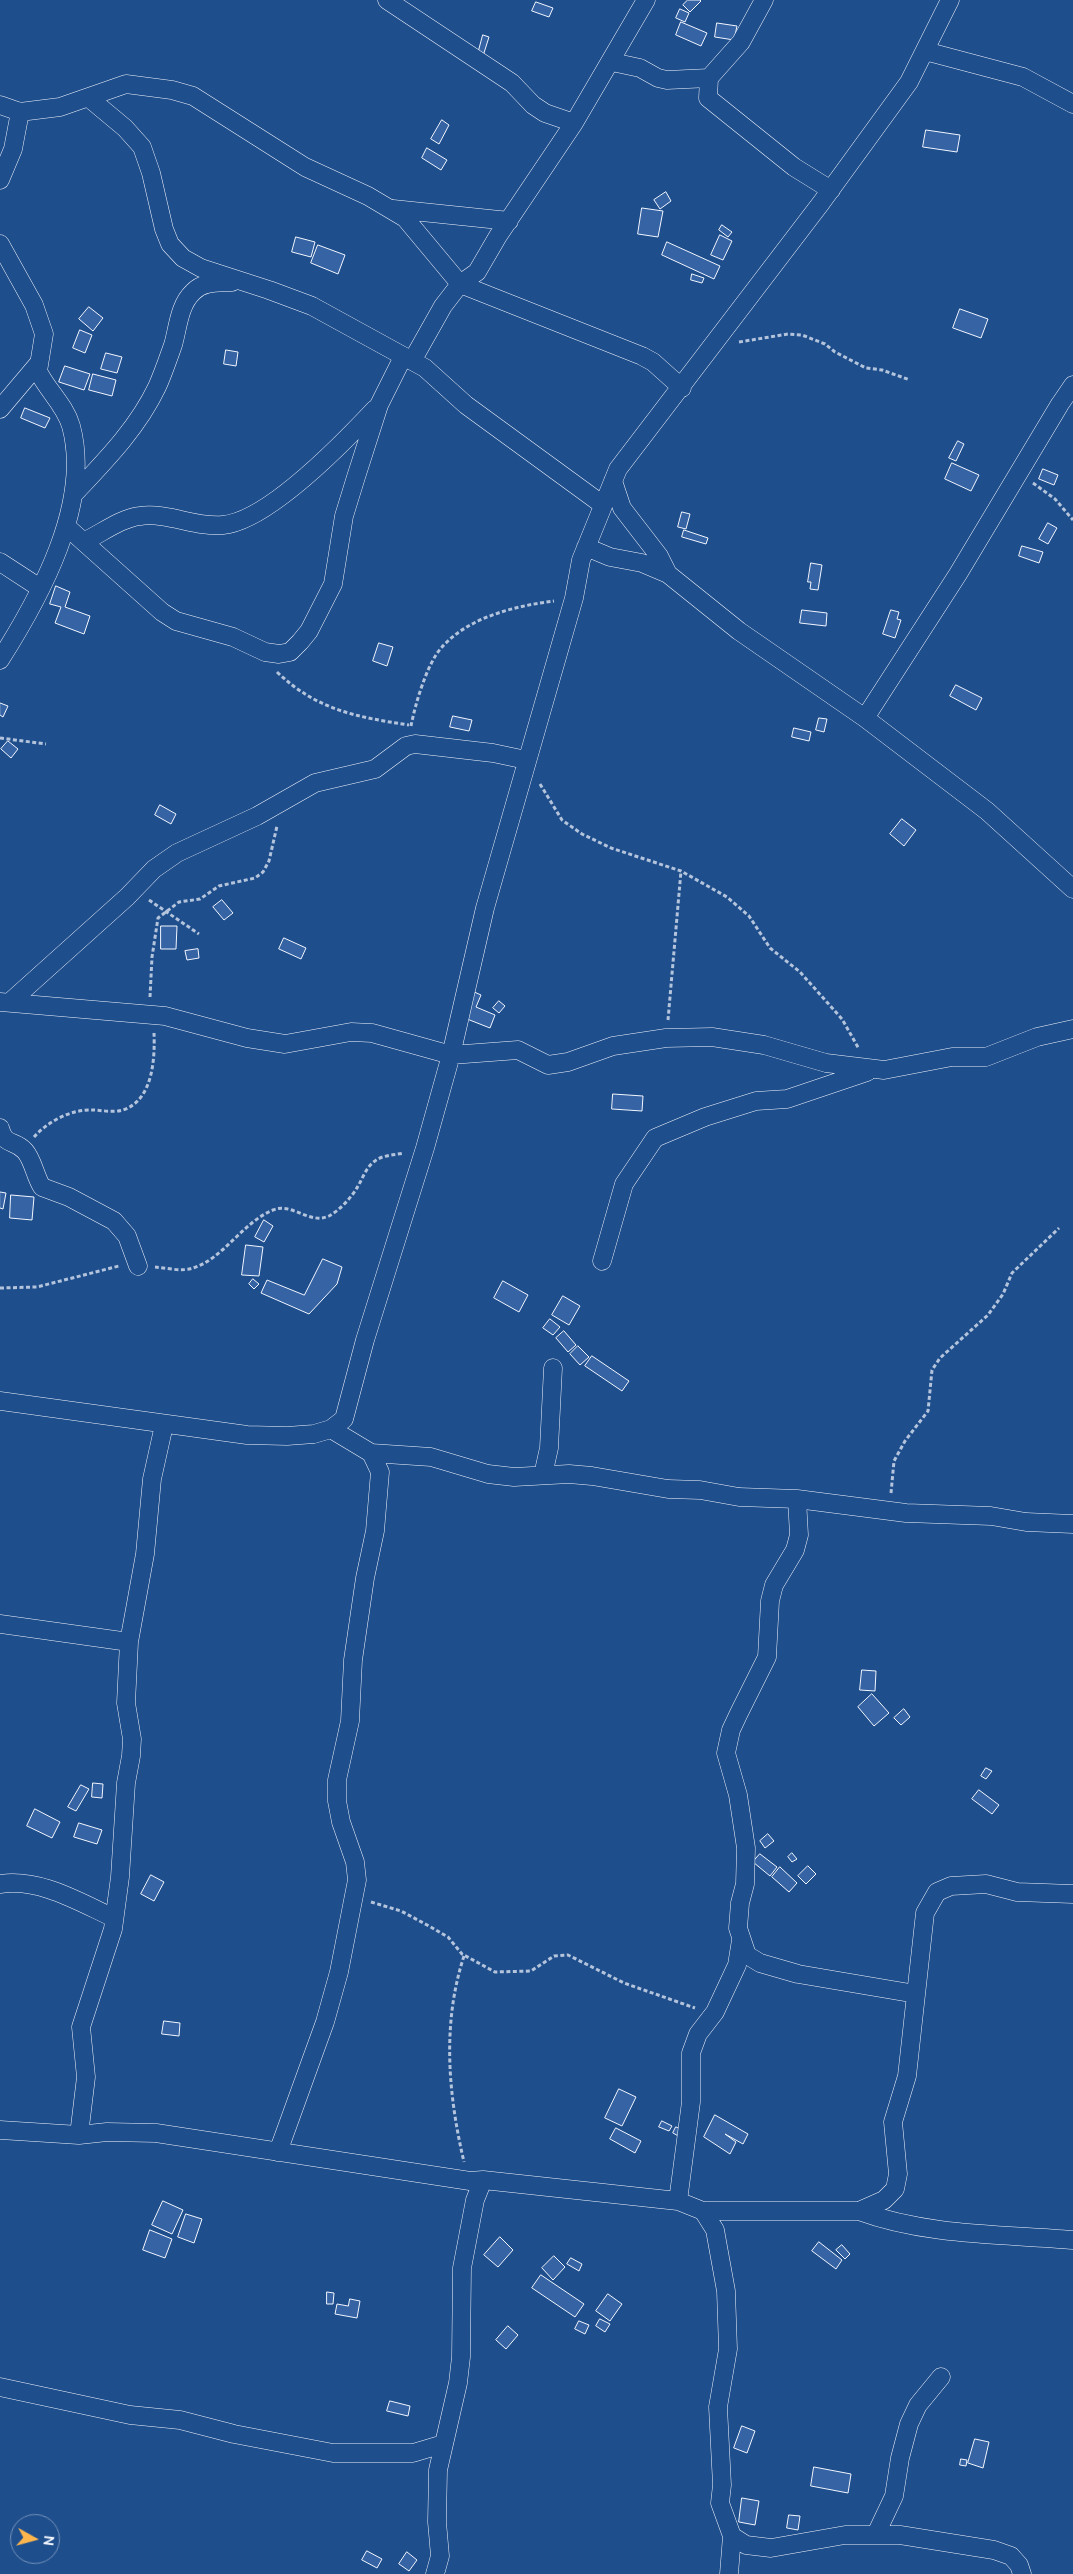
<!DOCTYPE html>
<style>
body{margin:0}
#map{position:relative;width:1073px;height:2574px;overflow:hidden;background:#1f4e8c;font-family:Ubuntu,sans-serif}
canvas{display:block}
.north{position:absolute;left:10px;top:2514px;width:50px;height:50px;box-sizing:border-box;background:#1f4e8c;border:1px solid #7391ba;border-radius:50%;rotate:97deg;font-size:14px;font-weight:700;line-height:20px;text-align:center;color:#f2f6ff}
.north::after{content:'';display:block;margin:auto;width:18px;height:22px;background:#ffb74d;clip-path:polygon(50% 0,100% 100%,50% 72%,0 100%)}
</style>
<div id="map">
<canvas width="1073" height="2574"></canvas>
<div class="north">N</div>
</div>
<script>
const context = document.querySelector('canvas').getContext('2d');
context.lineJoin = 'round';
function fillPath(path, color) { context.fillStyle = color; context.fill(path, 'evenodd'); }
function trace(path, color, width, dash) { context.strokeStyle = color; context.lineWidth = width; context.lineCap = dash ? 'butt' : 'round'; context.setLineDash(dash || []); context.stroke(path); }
const building = new Path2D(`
 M688 0H700L701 1 690 12 683 5Z
 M536 2 553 8 549 17 532 11Z
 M680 9 689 13 685 22 676 18Z
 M681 22 707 33 701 46 676 35Z
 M717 23 737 26 734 40 715 37Z
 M483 35 489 37 483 56 478 54Z
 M442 120 449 125 439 144 431 139Z
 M926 130 960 135 957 152 923 147Z
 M427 148 447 160 441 170 422 158Z
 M666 192 671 201 660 209 654 200Z
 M642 208 663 211 658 237 638 234Z
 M722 225 732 232 728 237 719 230Z
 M720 235 732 241 723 260 711 255Z
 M296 237 315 242 311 257 292 252Z
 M667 242 720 266 714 279 662 255Z
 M318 245 345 255 338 274 311 263Z
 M692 274 704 278 702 283 691 280Z
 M89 307 103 318 93 331 79 319Z
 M960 309 988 319 981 338 953 328Z
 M80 330 92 335 85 353 73 348Z
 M226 350 238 352 236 366 224 364Z
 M106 353 122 357 117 373 101 369Z
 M65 366 90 374 84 390 59 382Z
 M93 374 116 380 112 396 89 390Z
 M25 408 50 418 45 428 21 418Z
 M958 441 964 444 956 461 949 458Z
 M952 463 979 475 971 491 945 479Z
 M1043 469 1058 475 1054 485 1039 479Z
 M682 512 690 514 686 529 678 527Z
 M1048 523 1057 528 1048 544 1039 539Z
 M684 530 708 538 706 544 682 537Z
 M1022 546 1043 552 1039 563 1019 556Z
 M811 563 822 565 818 590 810 589 811 582H808Z
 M56 586 70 592 65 607 90 616 84 634 55 623 61 607 50 604Z
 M802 610 827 613 826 626 800 623Z
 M891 610 899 612 897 619 901 620 895 638 883 634Z
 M379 643 393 647 387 666 373 661Z
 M956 685 982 698 976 710 950 696Z
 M0 703 8 706 3 717 0 715Z
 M453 716 472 720 469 731 450 727Z
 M819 718 827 719 824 732 816 730Z
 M794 728 811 732 809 741 792 737Z
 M8 741 18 749 11 758 1 749Z
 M160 805 176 814 171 824 155 815Z
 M902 819 916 830 904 846 890 834Z
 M222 900 233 913 224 920 213 907Z
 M161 926H177L176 949H161Z
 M284 938 306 948 301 959 279 949Z
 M198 949 199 958 187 960 185 951Z
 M472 991 481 995 476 1007 495 1015 490 1028 462 1017Z
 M499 1001 505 1006 499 1013 493 1008Z
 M613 1094 643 1096 642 1111 612 1109Z
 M0 1192 6 1193 3 1209 0 1208Z
 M11 1195 34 1197 32 1220 10 1218Z
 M264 1220 273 1226 264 1242 255 1237Z
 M246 1245 263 1247 259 1276 242 1275Z
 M323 1259 342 1267 337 1284 309 1314 261 1293 267 1280 304 1295Z
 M253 1279 259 1284 254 1289 249 1284Z
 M503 1281 528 1295 519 1312 494 1298Z
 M563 1296 580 1306 569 1325 552 1315Z
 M550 1319 560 1327 553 1335 543 1328Z
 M564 1331 576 1345 568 1352 556 1338Z
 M578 1346 589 1357 580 1365 570 1354Z
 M592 1356 629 1381 622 1391 585 1366Z
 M862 1670 876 1671 875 1691 860 1690Z
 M872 1694 889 1713 874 1726 858 1707Z
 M904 1709 910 1717 901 1725 894 1718Z
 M986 1768 992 1771 986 1779 981 1776Z
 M93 1783 103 1784 102 1798 92 1797Z
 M81 1785 89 1789 76 1811 68 1807Z
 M979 1790 999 1805 992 1814 972 1799Z
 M35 1809 60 1822 52 1838 27 1826Z
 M79 1823 102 1830 97 1844 74 1837Z
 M768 1834 774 1841 765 1848 760 1841Z
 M792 1853 797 1859 792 1862 788 1857Z
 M760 1854 777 1867 770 1876 753 1862Z
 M808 1866 816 1874 806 1884 798 1876Z
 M780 1867 797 1883 789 1892 772 1877Z
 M151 1875 164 1882 154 1901 141 1894Z
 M164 2021 180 2023 179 2036 162 2034Z
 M619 2089 636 2097 622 2126 605 2118Z
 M715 2115 748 2134 743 2144 725 2134 736 2142 730 2154 704 2137Z
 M662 2121 672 2126 669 2131 659 2127Z
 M676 2127 683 2130 680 2137 673 2133Z
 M616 2128 641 2141 635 2153 610 2139Z
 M163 2201 183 2210 172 2234 152 2225Z
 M186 2214 202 2219 194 2243 178 2237Z
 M150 2230 172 2239 165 2258 143 2250Z
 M500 2237 513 2250 498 2267 484 2255Z
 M819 2242 842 2260 836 2269 812 2251Z
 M842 2245 850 2254 845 2259 836 2250Z
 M554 2256 565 2267 553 2280 542 2268Z
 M571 2258 582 2264 579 2271 567 2264Z
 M541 2275 584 2304 575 2317 532 2288Z
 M327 2292 334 2293 333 2304H327Z
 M608 2294 622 2304 610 2321 596 2311Z
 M350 2299 360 2301 357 2318 335 2314 337 2304 348 2306Z
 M600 2319 610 2324 605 2332 596 2326Z
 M579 2321 589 2325 585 2334 575 2329Z
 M508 2326 518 2335 506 2349 496 2340Z
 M390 2401 410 2406 408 2416 387 2411Z
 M742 2426 755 2431 747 2453 734 2448Z
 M975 2439 989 2442 983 2468 968 2463Z
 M961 2459 967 2460 966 2466 960 2465Z
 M814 2467 851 2474 848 2493 811 2486Z
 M742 2498 759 2501 755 2525 739 2522Z
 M789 2515 800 2516 798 2530 787 2528Z
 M367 2551 382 2559 377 2568 362 2560Z
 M407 2552 417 2560 409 2571 399 2564Z`);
fillPath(building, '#3563a3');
trace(building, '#f2f6ff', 1);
const minor = new Path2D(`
 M387 0 512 83 533 105 545 113 574 123
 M764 0 741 42 709 78 708 98 794 167 831 190
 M925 51 1023 77 1073 104
 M612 62 640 68 658 78 667 80 709 78
 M89 98 125 128 142 147 151 173 164 229 170 244 183 258 201 268 269 290 312 306 425 368 466 405 603 505
 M0 105 20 112 60 107 126 84 172 90 193 96 305 167 368 196 405 218 460 284 642 356 653 362 682 388
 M0 180 13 149 20 112
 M393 209 509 221
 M0 244 34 305 44 334 38 371C47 390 65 405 71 426 92 503 40 597 0 660
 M412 361 443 306 460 284 477 272 498 236 574 123 646 0
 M0 409 38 364
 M613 481 622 508 659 556 668 574
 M73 495C104 462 137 429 157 387 163 374 168 359 173 345 178 328 179 305 193 292 203 281 218 283 232 282
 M67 527 162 612 176 621 233 637 265 652 279 654 290 652 300 642 309 631 333 584 344 516 356 477 379 405 403 357
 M85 541C102 533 121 518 140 516 168 512 196 528 223 525 268 521 344 442 375 409
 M586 547 610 557 642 563 668 574 739 631 865 718 987 811 1073 889
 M0 562 40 588
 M865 718 958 574 1060 404 1073 385
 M0 1002 165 1016 247 1038 285 1044 351 1032 372 1033 451 1055 518 1050 548 1065 568 1062 613 1046 666 1038 712 1037 764 1045 826 1063 884 1070 952 1057H986L1037 1037 1073 1029
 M10 1002 127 897 154 869 177 853 257 816 315 783 375 769 406 746 415 744 493 753 526 760
 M0 1128C5 1147 14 1139 25 1151 33 1160 35 1176 42 1187L69 1197 114 1221 127 1236 138 1266
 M602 1261 624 1184 655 1138 705 1117 756 1101 787 1099 867 1072
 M0 1401 247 1435 287 1436 314 1434 331 1429 344 1419 365 1340 425 1148 451 1055 485 908 574 598 581 560 618 469 821 203 909 82 950 0
 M371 1453 431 1457 488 1474 514 1477 569 1474 592 1476 668 1489 700 1490 739 1497 797 1499 906 1513 991 1516 1026 1522 1073 1524
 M543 1475 549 1448 553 1368
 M797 1499 799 1535 795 1550 774 1585 770 1601 767 1657 739 1713 731 1730 726 1753 738 1795 746 1848 745 1884 740 1903 738 1928 747 1955 760 1963 798 1974 916 1994
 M0 1624 129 1642
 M0 1884C40 1878 79 1902 114 1918
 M0 2130 79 2135 107 2132 156 2133 470 2181 483 2180 678 2201 703 2211 715 2230 726 2291 728 2349 718 2407 722 2485 720 2503 732 2536 746 2545 771 2548 845 2535H900L994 2550 1011 2556 1019 2565 1022 2574
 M79 2135 86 2077 81 2027 113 1929 120 1877 126 1783 131 1756 132 1739 126 1703 129 1642 145 1554 152 1479 164 1425
 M278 2152 325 2022 339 1972 357 1880 355 1862 341 1822 337 1801V1780L350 1721 353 1660 365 1578 375 1531 380 1472 371 1453 331 1429
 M678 2201 691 2102V2053L698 2034 715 2012 737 1965 741 1940
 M703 2211H859L884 2200 895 2189 898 2174 893 2122 907 2076 925 1913 937 1892 951 1886 986 1884 1017 1892 1073 1894
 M859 2211C927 2236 1002 2234 1073 2240
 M0 2387 130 2415 180 2420 234 2434 333 2453H413L443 2444
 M876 2534 894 2496 900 2458 909 2424 918 2405 941 2377
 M435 2574 440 2556 437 2522 438 2470 458 2383 461 2357 462 2268 475 2200 483 2180
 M729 2574 732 2536`);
trace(minor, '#f2f6ff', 19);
trace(new Path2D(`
 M739 342 788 334 802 335 825 344 835 352 866 368 882 370 910 380
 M1033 483 1055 499 1073 520
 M277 672C317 710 356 717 409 725
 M411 726C415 705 427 663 442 647 469 617 515 606 554 601
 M0 738 46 744
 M540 784 562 820 582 834 611 848 681 871 727 897 749 916 770 948 800 972 842 1019 859 1049
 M149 900 199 934
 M150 997 152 957 158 918 179 902 200 899 219 886 255 878 263 872 269 861 277 826
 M668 1020 681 871
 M34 1137C47 1122 71 1109 92 1110 101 1110 113 1113 123 1110 153 1100 155 1059 154 1033
 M155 1267C167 1268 182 1272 193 1268 223 1259 243 1222 273 1210 292 1202 309 1225 329 1216 340 1210 352 1197 358 1186 363 1178 366 1167 375 1161 382 1155 395 1155 404 1153
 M0 1288 37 1287 119 1266
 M891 1493 894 1461 905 1441 928 1411 932 1370 940 1358 988 1315 1003 1294 1012 1273 1059 1228
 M371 1902 401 1911 429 1926 448 1937 462 1954 495 1972 531 1971 554 1956 568 1955 624 1983 695 2008
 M464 1956C442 2023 448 2094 464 2162`), '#b3c4dc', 3, [4, 2.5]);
trace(minor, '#1f4e8c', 18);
</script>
